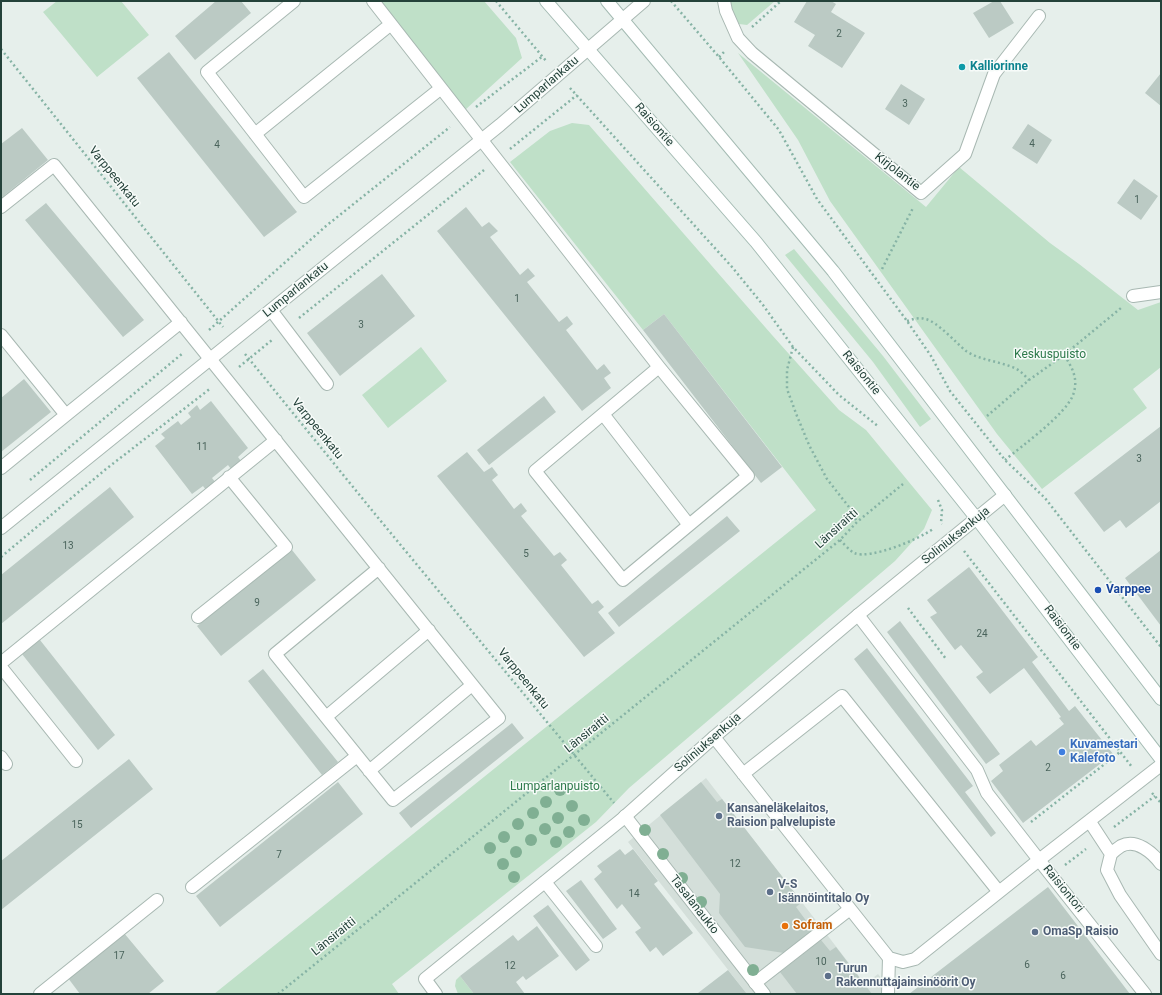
<!DOCTYPE html>
<meta charset="utf-8">
<style>
body{margin:0}
#map{position:relative;width:1162px;height:995px;overflow:hidden;background:#e6efeb;font-family:Roboto,sans-serif}
canvas{display:block}
.frame{position:absolute;inset:0;border:2px solid #24423a;pointer-events:none}
</style>
<div id="map">
<canvas width="1162" height="995"></canvas>
<div class="frame"></div>
</div>
<script>
const context = document.querySelector('canvas').getContext('2d');
context.lineJoin = 'round';
function fillPath(path, color) { context.fillStyle = color; context.fill(path, 'evenodd'); }
function trace(path, color, width, dash) { context.strokeStyle = color; context.lineWidth = width; context.lineCap = dash ? 'butt' : 'round'; context.setLineDash(dash || []); context.stroke(path); }
function write(font, color, halo, rows, align = 'center') {
  context.font = font + ' Roboto,sans-serif'; context.lineWidth = 3; context.setLineDash([]); context.textBaseline = 'middle'; context.strokeStyle = halo; context.fillStyle = color; for (const [text, x, y, turn = 0] of rows) {
    context.save(); context.translate(x, y); context.rotate((+turn || 0) * Math.PI / 180); context.textAlign = isNaN(turn) ? turn : align; if (halo) context.strokeText(text, 0, 0); context.fillText(text, 0, 0); context.restore();
  }
}
fillPath(new Path2D(`
 M706 778 865 984 878 974 893 994H747L628 842Z`), '#d4dfda');
fillPath(new Path2D(`
 M57 1H121L149 35 97 77 43 12Z
 M378 1H484L516 38 522 58 465 110Z
 M728 1H775L747 25 739 24 729 4Z
 M738 53 926 207 959 167 1050 243 1079 264 1138 310 1161 302V367L1133 389 1147 408 1042 489 997 434 830 201 798 140Z
 M572 123 589 125 772 335 839 410 866 430 932 510 924 529 895 561 629 788 596 822 392 984 399 994H214L816 510 664 314 643 330 510 162 550 131Z
 M794 249 883 356 931 419 920 427 873 362 785 255Z
 M421 347 447 381 388 428 362 395Z
 M460 976 474 994H458L455 986 456 980Z`), '#bfe0c8');
fillPath(new Path2D(`
 M216 1H241L251 13 195 60 175 36Z
 M807 1H831L836 4 831 12 865 33 842 68 808 46 815 35 794 22Z
 M994 1H1000L1014 23 989 38 973 13Z
 M169 52 297 212 264 237 137 78Z
 M1161 73V106L1145 93Z
 M901 84 925 99 909 125 885 109Z
 M1028 124 1052 140 1037 164 1012 148Z
 M22 128 48 160 1 198V144Z
 M1134 179 1158 196 1141 220 1117 203Z
 M46 203 144 320 123 337 25 220Z
 M466 207 482 227 489 222 498 231 490 237 520 275 528 268 535 276 527 282 559 322 567 316 573 324 566 330 597 370 604 364 611 373 604 378 611 388 582 411 437 231Z
 M382 274 415 316 340 376 307 333Z
 M664 314 782 467 761 483 643 330Z
 M24 379 51 412 1 452V398Z
 M544 396 556 412 489 465 477 450Z
 M211 401 248 448 238 457 241 461 231 469 228 465 212 478 216 483 206 490 203 486 192 494 155 446 165 438 161 434 178 421 181 425 191 417 188 413 197 405 200 410Z
 M1161 426V501L1126 528 1120 520 1104 532 1074 493Z
 M467 452 484 472 492 467 498 475 492 480 514 509 521 503 527 511 521 516 554 556 560 552 567 560 561 565 592 604 598 600 604 607 598 612 615 633 584 657 437 476Z
 M110 487 134 517 1 624V575Z
 M727 516 740 531 619 627 608 613Z
 M292 550 316 580 221 656 197 626Z
 M1161 550V626L1125 578Z
 M969 567 1038 657 1032 662 1069 711 1075 706 1113 754 1023 823 991 781 1003 771 999 765 1031 740 1036 746 1064 724 1059 718 1061 717 1024 668 990 694 976 677 983 672 961 645 955 650 930 617 937 613 927 600Z
 M900 621 1000 754 986 764 887 632Z
 M40 640 115 735 98 750 22 654Z
 M867 648 973 786 965 792 996 833 991 837 854 659Z
 M263 669 338 762 322 775 248 681Z
 M512 723 524 738 411 828 399 813Z
 M129 759 153 789 1 910V861Z
 M338 782 363 814 220 927 196 896Z
 M701 782 717 802 722 799 802 902 796 907 813 930 784 953 745 947 719 913 720 894 660 815Z
 M620 849 625 855 633 849 658 881 654 884 693 933 663 956 656 947 650 952 635 932 641 928 622 904 617 909 594 879 602 872 597 866Z
 M581 880 617 929 603 939 566 891Z
 M1048 887 1130 994H909Z
 M548 905 590 960 576 971 533 916Z
 M537 926 559 956 526 980 523 976 516 982 525 994H474L460 976 513 935 518 941Z
 M124 933 164 981 148 994H80L68 978Z
 M821 940 830 951 836 947 872 994H797L780 972Z
 M728 970 747 994H699L698 993Z`), '#bbcac4');
const service = new Path2D(`
 M294 1 207 72 304 197 440 89
 M373 1 659 367 748 476 623 580 535 471 659 367
 M255 134 391 24
 M1 207 54 165C203 349 350 534 499 718L393 800 275 654 379 568
 M271 310 327 384
 M1 335 66 415 181 322
 M603 414 689 525
 M1 468 66 415
 M858 615 977 770 987 793 1039 860
 M198 617 286 547 229 477
 M1 663 276 440
 M1 667 76 761
 M326 717 429 630
 M714 737 889 958 903 962 915 959 1039 860 1161 765
 M1 757 6 764
 M369 771 472 685
 M743 774 842 696 999 892
 M1090 822 1111 854
 M1161 864C1153 853 1136 838 1121 846 1118 848 1114 851 1111 854L1107 870 1120 895 1161 954
 M545 882 596 946
 M192 887 357 756
 M755 983 850 909
 M40 994 157 900`);
const pedestrian = new Path2D(`
 M625 816 764 994
 M1039 860 1145 994
 M888 994 889 958`);
const minor = new Path2D(`
 M724 1 726 11 738 38 752 53 921 193 965 154 994 74 1039 16
 M1133 296 1161 292
 M1 528 500 125 644 1
 M436 994 425 979 621 820 714 737 858 615 1005 495`);
const secondary = new Path2D(`
 M546 1 756 242 977 519 1161 759
 M607 1 833 271 1161 699`);
trace(service, '#a8b8b2', 14);
trace(pedestrian, '#a8b8b2', 14);
trace(minor, '#a8b8b2', 14);
trace(secondary, '#a4bbb3', 14);
trace(new Path2D(`
 M496 1 547 62
 M671 1 719 57 779 130 817 199 907 321 931 356 950 391 1005 460 1045 498 1161 647
 M752 27 781 1
 M1 49 223 327
 M719 57 726 50
 M570 88 732 267 763 305 793 347 839 395 879 427
 M476 107 543 56
 M510 149 577 95
 M882 269 913 208
 M299 318 484 170
 M907 321C913 319 919 317 925 319 937 321 956 343 966 351 980 360 997 361 1012 367 1019 369 1024 375 1029 380
 M209 330 326 226 450 127
 M793 347 787 370V389L797 416 809 445 827 479 849 507 857 522
 M245 354 375 514 614 803
 M239 367 272 340
 M987 416 1029 380 1064 355 1121 308
 M1005 460C1022 446 1066 414 1073 395 1079 379 1072 367 1064 355
 M30 480 183 353
 M938 500 942 510 941 523 942 524
 M840 540C844 544 849 550 854 553 870 560 919 539 933 529
 M964 551 1132 767
 M1 557 106 469 211 388
 M908 608 946 659
 M1152 793 1161 803
 M1031 822 1120 752
 M1114 827 1155 796
 M1065 865 1086 849
 M278 994 840 540 857 522 903 484`), '#86b3a5', 2.5, [2, 3]);
trace(service, '#fff', 12);
trace(pedestrian, '#fff', 12);
trace(minor, '#fff', 12);
trace(secondary, '#fff', 12);
context.fillStyle = '#80af93';
for (const [x, y] of [
 [560,790],
 [546,802],
 [572,806],
 [533,813],
 [558,818],
 [584,820],
 [518,824],
 [545,829],
 [645,830],
 [569,832],
 [504,837],
 [531,840],
 [556,842],
 [490,848],
 [516,852],
 [663,854],
 [503,864],
 [514,877],
 [682,878],
 [701,902],
 [753,970]
]) { context.beginPath(); context.arc(x, y, 6, 0, 2 * Math.PI); context.fill(); }
for (const [x, y, r, color] of [
 [962,67,4,"#0f9aa8"],
 [1098,590,4,"#1a4fb4"],
 [1062,752,4,"#3f7fe0"],
 [719,816,4,"#5c6f8a"],
 [770,892,4,"#5c6f8a"],
 [785,926,4,"#e8710a"],
 [1035,932,4,"#5c6f8a"],
 [828,976,4,"#5c6f8a"]
]) { const dot = new Path2D(); dot.arc(x, y, r, 0, 2 * Math.PI); context.fillStyle = color; context.fill(dot); trace(dot, '#f7fbf9', 1.5); }
write('10px', '#4a645c', null, [
 ["2",839,34],
 ["3",905,104],
 ["4",1032,144],
 ["4",217,145],
 ["1",1137,200],
 ["1",517,299],
 ["3",361,325],
 ["11",202,447],
 ["3",1139,459],
 ["13",68,546],
 ["5",526,554],
 ["9",257,603],
 ["24",982,634],
 ["2",1048,768],
 ["15",77,825],
 ["7",279,855],
 ["12",735,864],
 ["14",634,894],
 ["17",119,956],
 ["10",821,962],
 ["6",1027,965],
 ["12",510,966],
 ["6",1063,976]
]);
write('bold 12px', '#0d838f', '#f7fbf9', [
 ["Kalliorinne",970,67]
], 'left');
write('12px', '#24423a', '#f7fbf9', [
 ["Lumparlankatu",547,85,-41],
 ["Raisiontie",654,125,49],
 ["Kirjolantie",897,172,38],
 ["Varppeenkatu",114,177,51],
 ["Lumparlankatu",296,290,-39],
 ["Raisiontie",861,373,51],
 ["Varppeenkatu",317,429,51],
 ["Länsiraitti",837,529,-42],
 ["Soliniuksenkuja",956,536,-39],
 ["Raisiontie",1062,628,53],
 ["Varppeenkatu",523,679,51],
 ["Länsiraitti",587,734,-39],
 ["Soliniuksenkuja",708,743,-41],
 ["Raisiontori",1063,889,51],
 ["Tasalanaukio",694,905,52],
 ["Länsiraitti",334,937,-39]
]);
write('12px', '#2d7a4b', '#f7fbf9', [
 ["Keskuspuisto",1050,355],
 ["Lumparlanpuisto",555,787]
]);
write('bold 12px', '#164399', '#f7fbf9', [
 ["Varppee",1106,590]
], 'left');
write('bold 12px', '#366cbe', '#f7fbf9', [
 ["Kuvamestari",1070,745],
 ["Kalefoto",1070,759]
], 'left');
write('bold 12px', '#4e5e75', '#f7fbf9', [
 ["Kansaneläkelaitos,",727,809],
 ["Raision palvelupiste",727,823],
 ["V-S",778,885],
 ["Isännöintitalo Oy",778,899],
 ["OmaSp Raisio",1043,932],
 ["Turun",836,969],
 ["Rakennuttajainsinöörit Oy",836,983]
], 'left');
write('bold 12px', '#c56008', '#f7fbf9', [
 ["Sofram",793,926]
], 'left');
</script>
